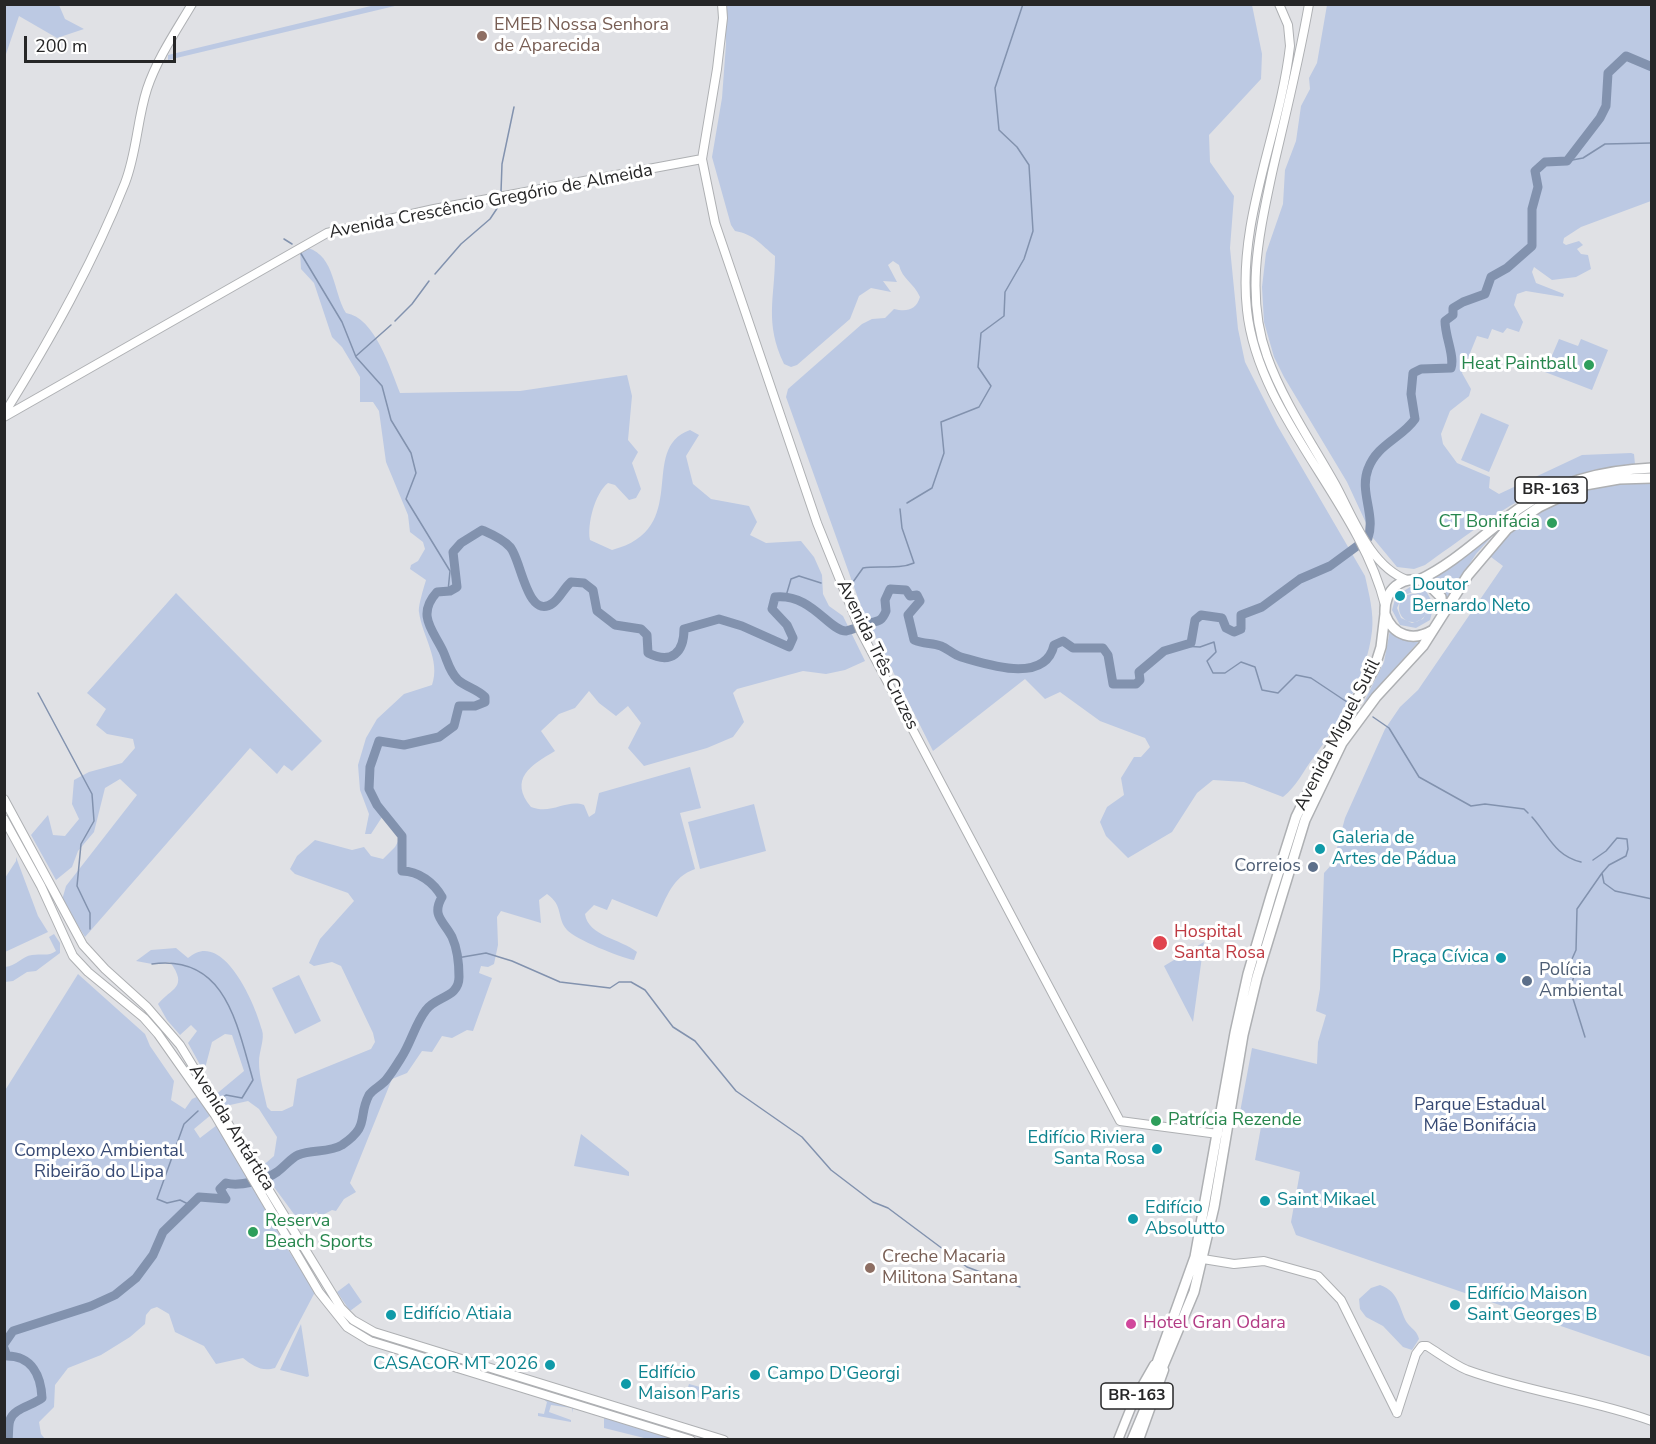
<!DOCTYPE html>
<meta charset="utf-8">
<style>
body{margin:0}
#map{position:relative;width:1656px;height:1444px;overflow:hidden;background:#e0e1e5;font-family:"Nunito Sans",sans-serif}
canvas{display:block}
.frame{position:absolute;inset:0;border:6px solid #262627;pointer-events:none}
.scale{position:absolute;left:24px;top:36px;width:152px;height:27px;box-sizing:border-box;border:3px solid #262627;border-top:0;padding-left:8px;font-size:18px;line-height:21px;white-space:nowrap;color:#262627;-webkit-text-stroke:4px #fff;paint-order:stroke}
</style>
<div id="map">
<canvas width="1656" height="1444"></canvas>
<div class="frame"></div>
<div class="scale">200 m</div>
</div>
<script>
const context = document.querySelector('canvas').getContext('2d');
context.lineJoin = 'round';
function fillPath(path, color) { context.fillStyle = color; context.fill(path, 'evenodd'); }
function trace(path, color, width, dash) { context.strokeStyle = color; context.lineWidth = width; context.lineCap = dash ? 'butt' : 'round'; context.setLineDash(dash || []); context.stroke(path); }
function write(font, color, halo, rows, align = 'center') {
  context.font = font + ' "Nunito Sans",sans-serif'; context.lineWidth = 6; context.setLineDash([]); context.textBaseline = 'middle'; context.strokeStyle = halo; context.fillStyle = color; for (const [text, x, y, turn = 0] of rows) {
    context.save(); context.translate(x, y); context.rotate((+turn || 0) * Math.PI / 180); context.textAlign = isNaN(turn) ? turn : align; if (halo) context.strokeText(text, 0, 0); context.fillText(text, 0, 0); context.restore();
  }
}
fillPath(new Path2D(`
 M5 4 59 5 65 19 84 29 57 38 19 16 5 57Z
 M375 5H399L168 60V55Z
 M724 5H1252L1262 54 1261 79 1209 135 1210 162 1234 196 1230 248 1238 329 1245 362 1277 425 1365 576C1369 594 1374 613 1372 631 1367 676 1339 722 1314 757 1303 771 1297 786 1283 797L1244 782 1213 780 1197 793 1172 832 1128 858 1106 836 1100 822 1107 807 1124 795 1121 778 1134 757H1141L1150 747 1145 738 1100 721 1060 692 1045 699 1025 679 933 751 863 612 786 397 788 389 862 324 872 319 885 318 894 309C907 312 916 310 920 297 914 283 902 279 899 265L893 261 888 265 897 282 883 281 891 292 871 288 859 296 850 319 797 365 791 367 784 364C764 322 775 298 775 256 761 245 754 234 735 231L731 225 712 157 722 98 726 44Z
 M1327 5H1651V201L1581 227 1564 238 1563 243 1566 245 1579 241 1583 245 1577 249 1581 254 1588 255 1591 269 1576 277 1552 280 1534 267 1532 272 1536 283 1564 294 1563 297 1526 291 1517 294 1514 305 1523 322 1519 332 1507 328 1503 333 1492 329 1488 339 1477 336 1462 373 1471 389 1469 396 1450 411 1441 434 1443 444 1457 463 1490 477 1489 488 1499 494 1582 455 1631 453 1634 454 1635 464C1545 471 1495 516 1425 565L1414 569 1397 567 1373 538 1347 482 1284 377 1274 357 1264 322 1262 287 1266 253 1283 204 1285 170 1296 141 1301 106 1310 89 1309 78 1317 63Z
 M308 248C335 256 333 292 346 313 375 318 390 368 400 393L520 391 627 375 632 396 628 440 638 452 632 463 641 489 636 498 629 500 615 485 608 483C595 493 587 524 590 540L612 550C693 529 637 449 690 430L699 435 686 456 693 484 711 499 749 506 757 522 750 535 766 543 801 541 814 557 822 575 823 594 829 606 843 616 865 661 845 670 826 674 803 671 737 689 733 693 744 722 733 737 707 748 644 766 628 748 641 723 628 706 616 716 599 703 589 691 575 708 559 714 541 731 555 751C531 765 508 779 531 807 552 815 566 799 584 805L589 817 595 813 599 793 690 767 701 808 680 813 695 869C672 877 667 897 657 917L612 899 607 910 594 905 585 914C588 936 621 939 637 952L634 960C621 958 575 939 567 930 556 917 564 906 547 894L539 900 541 923 501 911 497 917 498 945 494 964 488 967 481 966 479 973 492 978 473 1031 467 1030 452 1038 442 1036 432 1052 422 1051 407 1073 392 1079 350 1183 356 1192 344 1199 336 1211 332 1210 319 1217 317 1212 308 1216 302 1225 260 1168 274 1156 277 1137 259 1109 248 1101 221 1107 214 1096 244 1071 232 1035 225 1034 212 1042 204 1072 188 1043 197 1031 191 1025 180 1035 167 1020 158 1004C171 988 189 988 170 962L152 964 136 961 151 950 176 948 188 958C223 927 256 1006 262 1030 265 1039 259 1051 259 1062 259 1077 264 1092 267 1107L271 1111H282L293 1106 297 1079 371 1049 375 1042 373 1033 341 966 332 962 314 966 309 963 320 939 354 901 348 893 295 874 290 869 297 856 315 840 352 850 364 847 371 856 383 859 395 847 401 836 384 814 371 834H365L369 814 360 790 358 765 366 738 377 719 404 694 432 685C441 660 422 636 419 612 418 606 424 587 426 580L410 569 411 565 418 561 425 549 423 542 410 532 408 515 386 462 379 411 373 402H360V377L342 347 332 337 314 283 301 269 300 251Z
 M1559 339 1578 346 1581 339 1608 350 1592 390 1545 372Z
 M1481 413 1509 425 1489 472 1461 460Z
 M1651 480V1357L1296 1235 1291 1222 1300 1172 1255 1160 1263 1116 1240 1112 1252 1048 1317 1064 1318 1042 1326 1015 1316 1011 1320 989 1324 873 1333 863 1345 818 1385 729 1400 707 1418 690 1503 566 1487 554C1537 501 1580 485 1651 480Z
 M1494 534 1476 554 1445 602 1439 588 1429 580 1446 570Z
 M1410 587 1426 591 1434 605 1430 620 1416 628 1400 625 1392 610 1396 596ZM1413 592 1425 597 1429 608 1423 619 1412 623 1401 618 1397 608 1402 596Z
 M176 593 322 741 292 771 284 765 277 774 250 748 85 937 62 900 66 886 137 795 120 779 105 788 94 832 78 851 72 867 56 880 31 835 48 815 53 835 65 836 79 819 72 804 74 780 89 772 122 763 135 748 133 739 107 734 96 725 106 709 87 693Z
 M1399 608a14 14 0 1 1 28 0a14 14 0 1 1-28 0Z
 M1390 630 1400 637 1422 638 1363 704 1384 662Z
 M754 804 766 851 700 869 688 822Z
 M16 857 38 916 48 932 5 952V878L16 861Z
 M54 934 60 943V953L36 971 27 972 13 981 5 982V967C17 966 22 956 32 955 41 953 48 957 56 951L49 937Z
 M1204 942 1193 1022 1164 966Z
 M78 974 145 1034 150 1046 174 1081 171 1100 185 1109 192 1099 201 1095 212 1114 194 1129 200 1138 217 1125 287 1248 315 1292 275 1368C262 1372 253 1366 243 1358L216 1364 204 1346 175 1332 169 1314 157 1307 151 1309 146 1315 145 1324 130 1337 101 1355 68 1368 55 1385 54 1407 39 1422 41 1434 45 1439H5L4 1092Z
 M299 975 321 1021 295 1034 272 988Z
 M581 1134 629 1172V1176L574 1166Z
 M349 1283 362 1302 350 1311 337 1292Z
 M1380 1285C1401 1292 1399 1312 1408 1324 1413 1330 1417 1331 1419 1339L1412 1350 1403 1347 1383 1326 1366 1317 1360 1309 1359 1299 1371 1288Z
 M301 1324 309 1376 307 1377 280 1370Z
 M689 1384 711 1390 708 1400 686 1394Z
 M542 1398 573 1408 572 1413V1408L551 1405 549 1412 571 1420V1422L538 1416V1413L544 1414 547 1402Z
 M604 1416 687 1439H648L604 1428Z`), '#bcc9e3');
trace(new Path2D(`
 M1567 161 1583 158 1605 144 1652 143
 M501 192 502 164 514 107
 M284 239 292 244
 M300 252 342 322 356 357 382 386 391 420 411 453 416 473 406 499 450 571 448 591
 M435 274 461 244 490 219 502 201
 M395 321 412 304 429 281
 M356 356 391 325
 M907 503 932 488 944 453 941 422 979 407 991 386 978 367 981 333 1004 316 1005 292 1024 259 1033 231 1029 165 1017 147 999 130 995 88 1023 4
 M853 582 863 568C880 565 898 570 914 563L902 528 900 509
 M786 596 791 579 799 576 821 583
 M1183 646 1200 647 1214 642 1216 652 1207 661 1213 673H1225L1241 662 1255 667 1262 690 1278 693 1296 675 1311 678 1347 702
 M38 693 92 794 94 821 81 844 77 886 90 913V929
 M1373 717 1389 728 1419 777 1471 806 1485 804 1524 809 1528 813
 M1532 817C1549 836 1555 856 1581 862
 M1593 860 1606 851 1617 838 1627 839 1628 849 1626 856 1609 865 1602 873 1604 883 1615 891 1652 899
 M457 958 486 953 512 961 560 982 610 988 619 982H631L645 990 673 1027 695 1041 736 1091 802 1137 831 1170 873 1202 888 1208 967 1267 1020 1287
 M152 964C226 954 237 1025 253 1080L242 1098 226 1095 219 1100
 M1585 1037 1570 989 1574 976 1568 968 1576 950 1577 909 1602 873
 M192 1206 180 1200 167 1203 157 1199 184 1124 198 1111`), '#8292ae', 1.5);
trace(new Path2D(`
 M4 1344 13 1331 91 1306 115 1295 136 1278 153 1255 163 1232 199 1197 226 1199 220 1189 226 1183C239 1187 266 1180 277 1172 284 1167 291 1158 298 1155 312 1149 329 1153 342 1145 371 1125 357 1118 369 1095 373 1089 381 1086 386 1080 391 1074 396 1066 401 1058 411 1043 415 1024 426 1010 436 996 459 998 459 977 459 965 457 948 452 937 444 921 431 916 442 897 434 883 419 871 402 871V836L377 805 369 789 370 767 379 741 404 745 439 737 454 726 459 706H475L485 702V697C477 689 466 687 458 680 449 671 448 662 443 651 433 630 416 615 437 592L450 591 457 587 453 552 461 543 482 530C491 534 503 539 510 547 521 558 527 622 553 603 560 598 564 588 571 582L584 583 593 590 597 611 615 625 641 629 647 635 648 653C672 665 684 652 684 629L719 619 742 626 789 647 793 638 787 625 772 609 775 597C811 593 829 631 846 631 853 630 861 625 869 623 879 621 882 621 886 611L885 600 890 589 906 590 910 596 917 595 920 601 908 615 914 640C923 644 932 643 941 646 948 649 954 655 961 657 986 664 1045 685 1054 645L1063 641 1073 648H1103L1108 655 1113 684H1136L1140 680 1139 672 1164 651 1191 643 1195 620 1201 615 1222 618 1226 628 1234 632 1241 629V615L1262 607 1300 579 1330 566 1368 538C1376 515 1359 492 1368 469 1377 444 1402 438 1415 419L1411 394 1413 373 1421 369 1451 368C1455 356 1445 337 1445 321L1453 315V308L1463 302 1485 294 1491 277 1507 268 1532 246V209L1538 187 1535 171 1545 162 1567 161 1600 118 1606 106 1608 73 1626 56 1652 67
 M4 1348 7 1356C32 1356 41 1376 42 1398 32 1406 14 1408 10 1420 8 1425 9 1433 8 1440`), '#8292ae', 9);
const secondary = new Path2D(`
 M722 4 723 18 717 69 702 159 715 223 817 523 861 632 1120 1121 1218 1134
 M1279 4 1288 25 1290 46C1280 134 1237 220 1247 310 1258 416 1360 503 1385 605
 M1309 4C1299 61 1285 117 1272 173 1259 235 1245 294 1267 356 1283 401 1312 443 1335 484 1353 517 1370 566 1407 580
 M4 414C50 340 93 264 125 183 137 152 137 120 147 89 157 59 176 31 192 4
 M4 417 327 233 434 209 702 159
 M4 799 83 945 105 969 147 1007 180 1045 341 1308 353 1320 374 1332 724 1440
 M4 819 41 886 73 956 88 972 144 1018 158 1034 215 1115 319 1292 347 1327 370 1341 691 1440
 M1203 1259 1234 1264 1264 1261 1318 1276 1341 1300 1397 1413
 M1397 1413 1416 1354 1422 1346H1427C1440 1354 1453 1364 1467 1370 1527 1392 1591 1399 1652 1421`);
const primary = new Path2D(`
 M1118 1440 1134 1400 1154 1365
 M1139 1440 1164 1370`);
const highway = new Path2D(`
 M1419 580C1457 562 1486 531 1520 508 1559 481 1605 470 1652 468
 M1433 630C1413 642 1393 636 1385 614 1384 590 1401 574 1426 582L1441 597 1442 614
 M1148 1388 1195 1257 1235 1033 1248 974 1271 896 1296 817 1334 740 1374 669 1381 647 1385 614
 M1132 1440 1194 1292 1214 1207 1243 1035 1257 977 1305 820 1342 743 1376 697 1423 646 1468 575 1507 529 1539 507 1585 485 1619 479 1652 478`);
trace(secondary, '#aeb0b3', 10);
trace(primary, '#aeb0b3', 11);
trace(highway, '#aeb0b3', 12);
trace(secondary, '#fff', 8);
trace(primary, '#fff', 8);
trace(highway, '#fff', 9);
for (const [x, y, r, color] of [
 [482,36,6,"#8d6e63"],
 [1589,365,6,"#2e9e5b"],
 [1552,523,6,"#2e9e5b"],
 [1400,596,6,"#0f9aa8"],
 [1320,849,6,"#0f9aa8"],
 [1313,867,6,"#5c6f8a"],
 [1160,943,8,"#e0444e"],
 [1501,958,6,"#0f9aa8"],
 [1527,981,6,"#5c6f8a"],
 [1156,1121,6,"#2e9e5b"],
 [1157,1149,6,"#0f9aa8"],
 [1265,1201,6,"#0f9aa8"],
 [1133,1219,6,"#0f9aa8"],
 [253,1232,6,"#2e9e5b"],
 [870,1268,6,"#8d6e63"],
 [1455,1305,6,"#0f9aa8"],
 [391,1315,6,"#0f9aa8"],
 [1131,1324,6,"#d1479c"],
 [550,1365,6,"#0f9aa8"],
 [755,1375,6,"#0f9aa8"],
 [626,1384,6,"#0f9aa8"]
]) { const dot = new Path2D(); dot.arc(x, y, r, 0, 2 * Math.PI); context.fillStyle = color; context.fill(dot); trace(dot, '#fff', 2); }
for (const [x, y, w] of [
 [1551,490,72],
 [1137,1396,72]
]) { const box = new Path2D(); box.roundRect(x - w / 2, y - 13, w, 26, 4.5); context.fillStyle = '#fff'; context.fill(box); trace(box, '#262627', 1.5); }
write('bold 16px', '#262627', null, [
 ["BR-163",1551,490],
 ["BR-163",1137,1396]
]);
write('18px', '#785e54', '#fff', [
 ["EMEB Nossa Senhora",494,26],
 ["de Aparecida",494,47],
 ["Creche Macaria",882,1258],
 ["Militona Santana",882,1279]
], 'left');
write('18px', '#262627', '#fff', [
 ["Avenida Crescêncio Gregório de Almeida",491,202,-11],
 ["Avenida Três Cruzes",877,655,64],
 ["Avenida Miguel Sutil",1338,735,-63],
 ["Avenida Antártica",231,1128,58]
]);
write('18px', '#27864d', '#fff', [
 ["Heat Paintball",1577,365],
 ["CT Bonifácia",1540,523],
 ["Patrícia Rezende",1168,1121,"left"],
 ["Reserva",265,1222,"left"],
 ["Beach Sports",265,1243,"left"]
], 'right');
write('18px', '#0d838f', '#fff', [
 ["Doutor",1412,586],
 ["Bernardo Neto",1412,607],
 ["Galeria de",1332,839],
 ["Artes de Pádua",1332,860],
 ["Praça Cívica",1489,958,"right"],
 ["Edifício Riviera",1145,1139,"right"],
 ["Santa Rosa",1145,1160,"right"],
 ["Saint Mikael",1277,1201],
 ["Edifício",1145,1209],
 ["Absolutto",1145,1230],
 ["Edifício Maison",1467,1295],
 ["Saint Georges B",1467,1316],
 ["Edifício Atiaia",403,1315],
 ["CASACOR MT 2026",538,1365,"right"],
 ["Edifício",638,1374],
 ["Maison Paris",638,1395],
 ["Campo D'Georgi",767,1375]
], 'left');
write('18px', '#4e5e75', '#fff', [
 ["Correios",1301,867],
 ["Polícia",1539,971,"left"],
 ["Ambiental",1539,992,"left"]
], 'right');
write('18px', '#be3a42', '#fff', [
 ["Hospital",1174,933],
 ["Santa Rosa",1174,954]
], 'left');
write('18px', '#364973', '#fff', [
 ["Parque Estadual",1480,1106],
 ["Mãe Bonifácia",1480,1127],
 ["Complexo Ambiental",99,1152],
 ["Ribeirão do Lipa",99,1173]
]);
write('18px', '#b23c85', '#fff', [
 ["Hotel Gran Odara",1143,1324]
], 'left');
</script>
